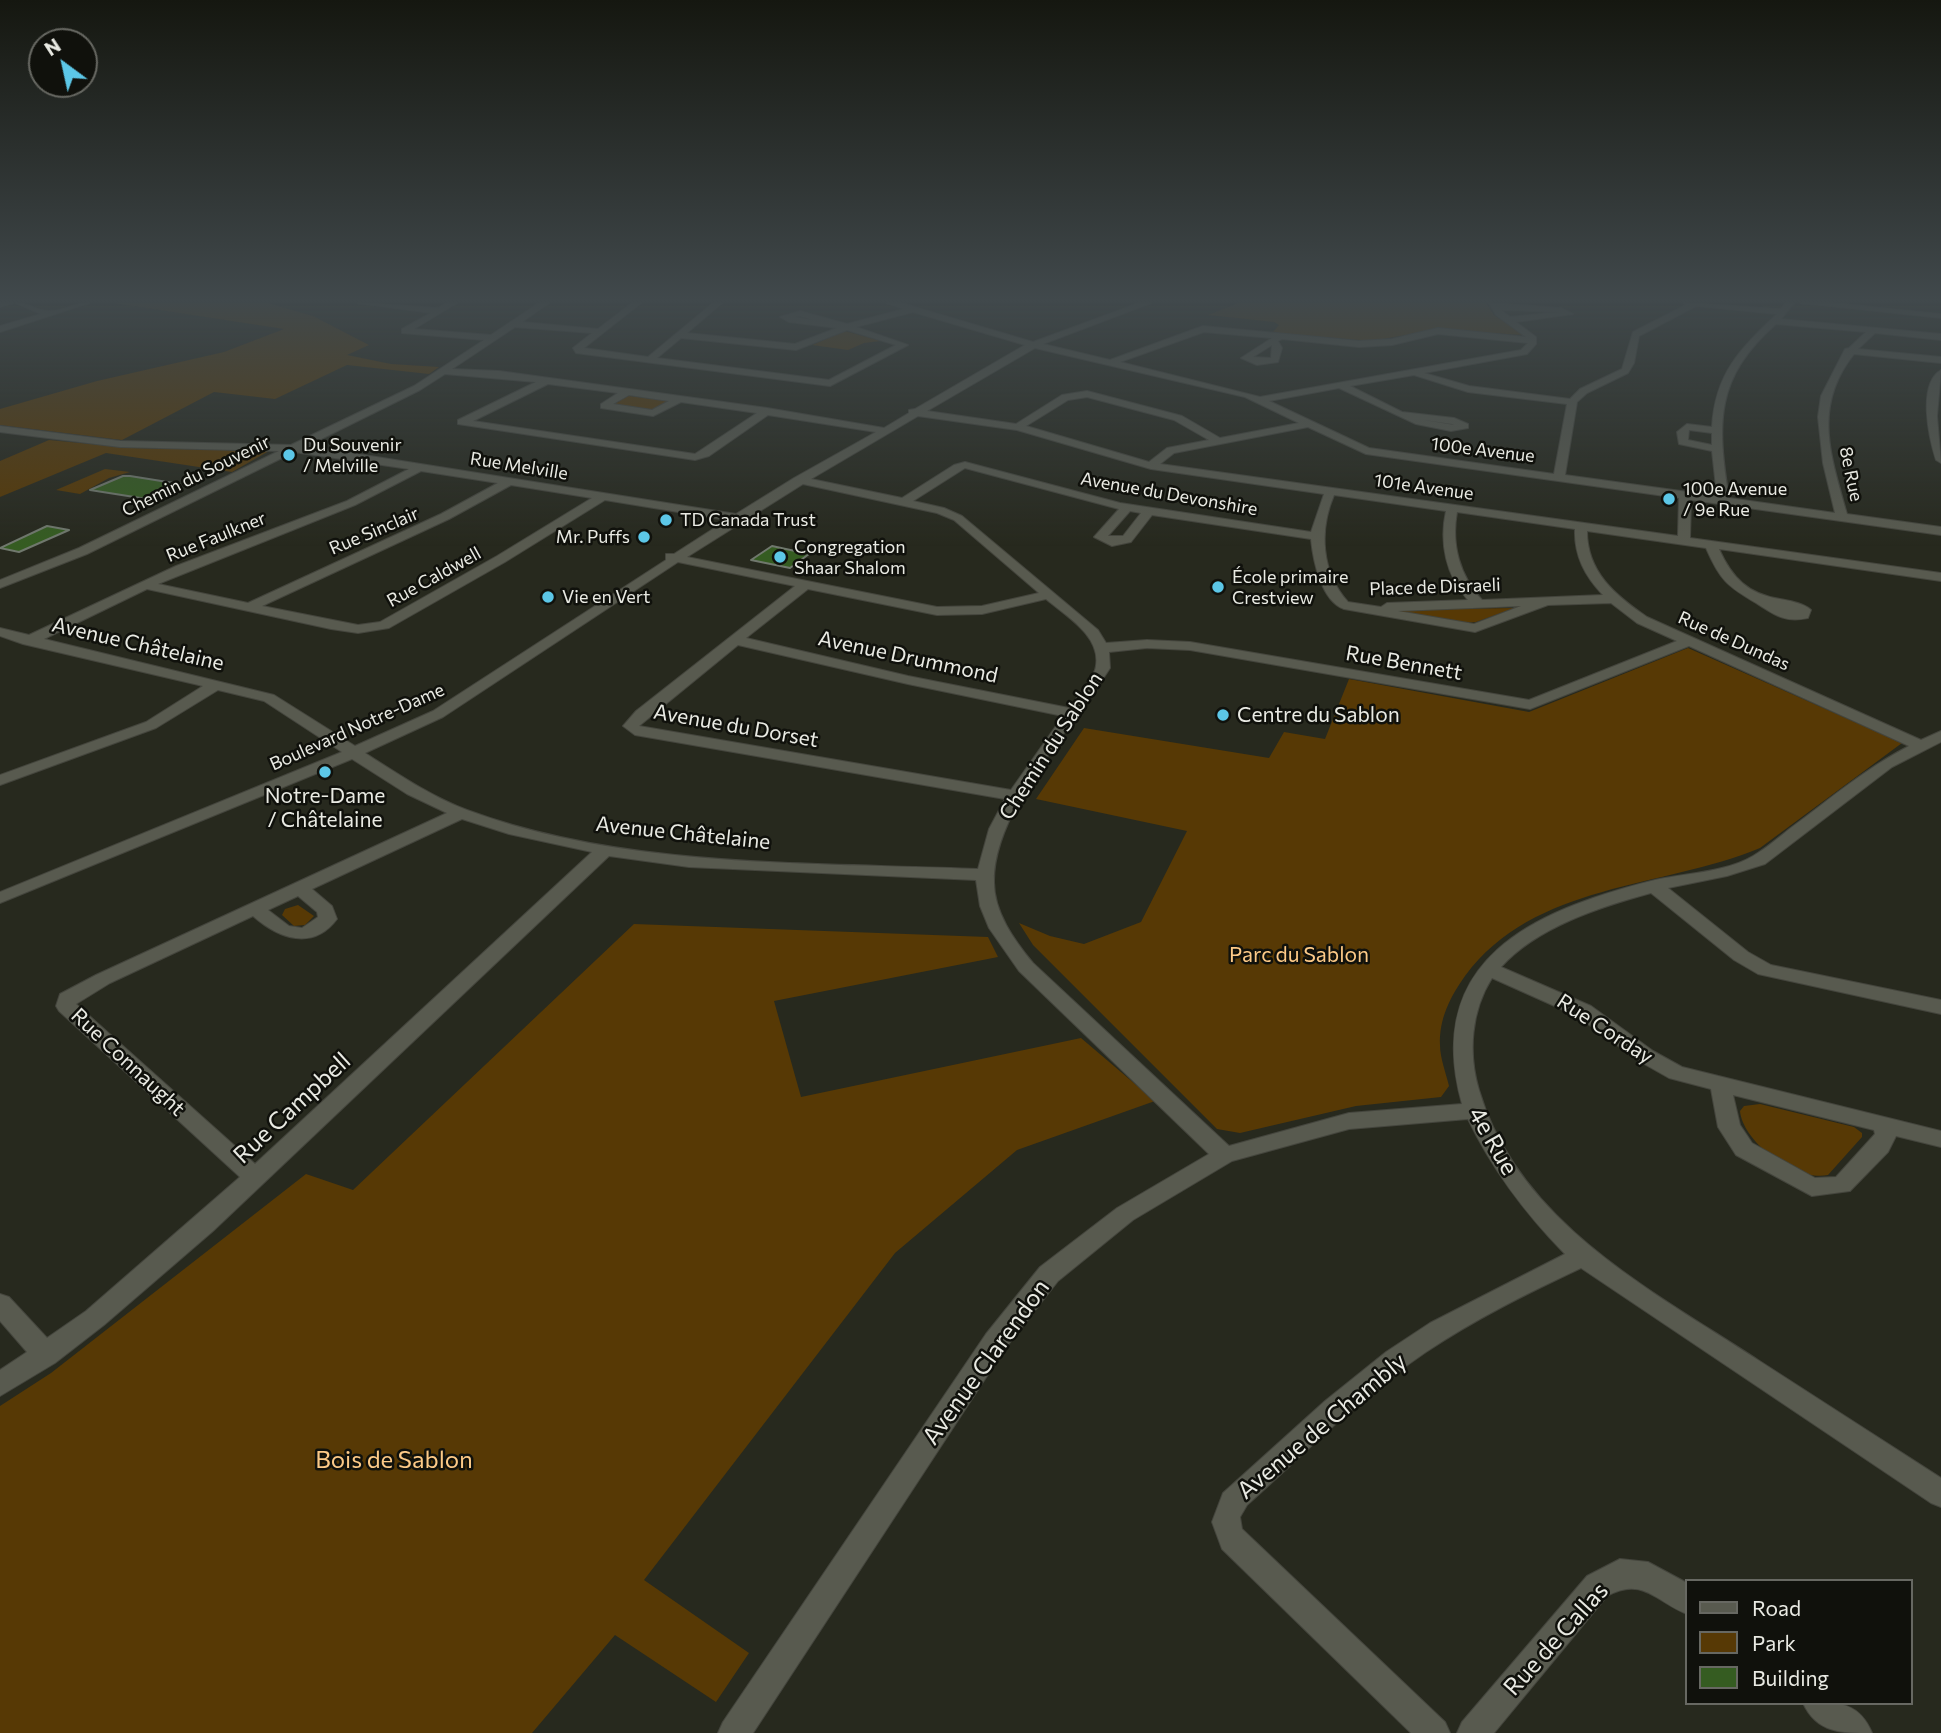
<!DOCTYPE html>
<meta charset="utf-8">
<style>
body{margin:0}
#map{position:relative;width:1941px;height:1733px;overflow:hidden;background:#27291e;font-family:Commissioner,sans-serif}
canvas{display:block}
.legend{position:absolute;left:1685px;top:1579px;width:228px;height:126px;box-sizing:border-box;background:#10110c;border:2px solid #676862;margin:0;padding:9px 12px;list-style:none;font-size:21px;color:#e9eae3}
.legend li{display:flex;align-items:center;gap:14px;height:35px}
.legend b{width:35px;border:2px solid #676862}
.north{position:absolute;left:28px;top:28px;width:70px;height:70px;box-sizing:border-box;background:#10110c;border:2px solid #676862;border-radius:50%;rotate:327deg;font-size:19px;font-weight:700;line-height:28px;text-align:center;color:#e9eae3}
.north::after{content:'';display:block;margin:auto;width:24px;height:32px;background:#5cc7e7;clip-path:polygon(50% 0,100% 100%,50% 72%,0 100%)}
</style>
<div id="map">
<canvas width="1941" height="1733"></canvas>
<ul class="legend">
<li><b style="height:9px;background:#585a4f"></b>Road</li>
<li><b style="height:19px;background:#573905"></b>Park</li>
<li><b style="height:19px;background:#355c21"></b>Building</li>
</ul>
<div class="north">N</div>
</div>
<script>
const context = document.querySelector('canvas').getContext('2d');
context.lineJoin = 'round';
function fillPath(path, color) { context.fillStyle = color; context.fill(path, 'evenodd'); }
function trace(path, color, width, dash) { context.strokeStyle = color; context.lineWidth = width; context.lineCap = dash ? 'butt' : 'round'; context.setLineDash(dash || []); context.stroke(path); }
function write(font, color, halo, rows, align = 'center') {
  context.font = font + ' Commissioner,sans-serif'; context.lineWidth = 5; context.setLineDash([]); context.textBaseline = 'middle'; context.strokeStyle = halo; context.fillStyle = color; for (const [text, x, y, turn = 0] of rows) {
    context.save(); context.translate(x, y); context.rotate((+turn || 0) * Math.PI / 180); context.textAlign = isNaN(turn) ? turn : align; if (halo) context.strokeText(text, 0, 0); context.fillText(text, 0, 0); context.restore();
  }
}
fillPath(new Path2D(`
 M114 303H268L313 316 369 345 347 355 391 364 439 367 429 374 347 365 275 399 214 392 122 440 0 425V409L97 381 224 352 284 329Z
 M1238 303H1486L1494 315 1524 335 1435 330 1371 341 1272 333 1279 325 1274 322 1208 315Z
 M845 331 881 341 864 343 848 350 812 345Z
 M630 395V396L669 401 650 411 612 405Z
 M49 440 132 448 269 451 232 472 106 453 0 497V461Z
 M105 469 130 472 109 478 80 494 56 490Z
 M1515 608 1476 622 1465 623 1392 610Z
 M1688 648 1902 743 1760 848C1661 889 1535 882 1465 976 1450 997 1439 1019 1440 1045 1440 1058 1446 1073 1449 1086L1441 1097 1356 1106 1240 1133 1217 1129 1033 945 1019 923 1050 936 1084 944 1141 922 1187 831 1036 799 1084 728 1269 758 1284 732 1325 739 1349 679 1529 712Z
 M298 905 314 916 305 925 294 926 282 915 285 909Z
 M634 924 988 937 998 957 774 1001 801 1097 1081 1038 1155 1101 1017 1150 895 1253 644 1580 749 1653 716 1702 615 1635 532 1733H0V1406L51 1373 306 1174 353 1190Z
 M1760 1104 1854 1127 1862 1133V1137L1828 1175C1797 1182 1743 1143 1740 1111L1744 1106Z`), '#573905');
const building = new Path2D(`
 M123 476H130L180 484 147 499 90 490Z
 M47 526 69 530 19 552 0 548Z
 M772 546 809 554 790 568 751 560Z`);
fillPath(building, '#355c21');
trace(building, '#70786d', 2);
const minor = new Path2D(`
 M0 303H13L0 307Z
 M16 303C28 303 38 311 49 311 62 311 75 303 89 303L0 332V326L41 314Z
 M358 303 438 308 447 303H457L414 329 491 335 539 303H549L522 322 598 329 632 303H641L584 348 648 357 713 303H722L687 333 795 344 837 328 789 322 780 317 800 311 847 324 904 309 887 303H901L1033 342 1139 303H1151L1043 344 1110 360 1203 326 1359 341 1392 339 1438 328 1526 337 1496 315 1489 303 1561 308 1573 314 1516 322 1536 337V344L1527 354 1424 373 1469 386 1570 399 1580 389 1622 369 1633 332 1686 305 1684 303 1781 309 1786 303H1794L1781 319 1941 334V340L1875 333 1858 349 1941 357V363L1854 354C1812 407 1831 456 1847 514L1941 527V535L1691 500 1690 538 1941 573V581L1719 549C1732 578 1748 594 1780 599 1790 601 1803 603 1811 610L1808 618C1784 623 1775 615 1756 603 1727 586 1720 580 1706 548L1587 531C1587 572 1615 595 1647 617L1921 740 1941 731V742L1892 767 1765 864 1727 876 1668 888 1748 952 1771 965 1941 1000V1014L1758 974 1734 960 1651 893C1600 907 1537 927 1501 967L1591 1006 1653 1051 1682 1067 1941 1131V1147L1896 1136 1888 1152 1850 1191 1812 1196 1736 1155 1718 1127 1711 1089 1669 1078 1639 1061 1577 1016 1492 978C1471 1011 1468 1053 1479 1090 1518 1222 1651 1290 1758 1360 1819 1399 1880 1439 1941 1478V1507L1931 1503 1581 1268C1528 1293 1475 1319 1426 1352 1361 1396 1305 1453 1247 1505L1240 1517 1242 1529 1445 1722 1450 1733H1411L1222 1549 1212 1522 1223 1493 1325 1401 1386 1352 1430 1323 1565 1254C1525 1213 1493 1171 1468 1119L1349 1129 1232 1161 1133 1220 1058 1281 1004 1350 753 1733H718L723 1722 986 1334 1040 1267 1117 1208 1209 1154 1019 971 989 928 980 906 976 880 689 867 609 856 213 1231 104 1325 55 1363 0 1396V1370L27 1352 0 1321V1294L9 1297 47 1338 86 1311 240 1177 59 1011 56 1006 60 994 96 975 447 813 407 794 352 759 0 903V892L342 752 264 701 218 690 156 728 0 785V775L146 722 203 686 23 644 0 636V628L29 635 176 566 347 501 409 469 294 452 87 554 0 588V580L79 548 279 451 120 447 0 432V426L120 441 291 445 414 386 484 340 402 333V329L431 313ZM1696 306 1777 314C1741 348 1715 373 1712 427L1687 424 1677 432 1679 444 1712 451 1717 496 1565 475 1577 402 1587 393 1628 373 1634 363 1639 336ZM1501 310 1559 312 1510 317ZM913 312 1025 345 915 409 909 410V413L884 428 767 408 499 371 452 369 515 327 592 333 573 348 576 353 830 386 908 345 856 327ZM800 316 813 320 794 317ZM1776 324 1866 332 1849 348 1845 349 1821 396 1818 417 1823 463 1835 513 1729 498C1717 422 1715 378 1776 324ZM847 330 896 345 829 380 657 358 681 338 796 350ZM1204 332 1272 338 1241 358 1257 365 1278 362 1282 348 1278 341 1282 339 1359 347 1392 345 1438 334 1528 343 1521 350 1260 397 1120 362ZM1272 345 1271 358 1253 357ZM1035 348 1245 397 1299 423 1220 438 1182 416 1087 391 1062 395 1016 424 927 411ZM445 374 536 382 458 420V424L695 460 709 456 768 415 876 432 794 478 736 514 307 446 420 390ZM1414 375 1468 392 1567 404 1554 474 1369 448 1269 401 1339 388 1416 424 1451 431 1468 428V424L1454 418 1402 412 1350 386ZM548 384 618 393 601 404V408L653 416 681 402 757 413 695 454 473 421ZM629 395 669 401 652 410 613 404ZM1087 397 1174 420 1209 440 1167 448 1149 462 1026 426 1068 400ZM918 416 1017 430 1151 469 1324 494 1311 532 1120 503 965 462 954 465 902 498 811 479ZM1424 420 1452 424 1454 425ZM1308 427 1366 454 1679 498 1678 536 1160 464 1174 453ZM1689 430 1712 433V445L1688 440ZM965 468 1119 509 1094 537 1112 546 1131 542 1152 515 1311 539C1313 560 1321 601 1344 609L1475 632 1548 605 1611 603 1637 623 1677 641 1529 700 1190 642 1147 640 1106 643 1098 630 962 516 944 508 913 501ZM421 471 498 483 441 514 248 603 158 584 355 505ZM803 484 937 513 954 520 1039 593 982 606 937 607 687 557ZM511 485 592 498 497 556 380 622 358 625 262 606 449 519ZM1334 495 1446 511C1439 543 1446 576 1468 600L1387 603 1381 607 1348 602C1321 572 1319 530 1334 495ZM605 500 727 520 674 554H666V560L433 711 355 746 274 695 44 639 147 589 331 629 358 633 389 628 505 562ZM1130 511 1141 513 1123 536H1108ZM1457 512 1575 529C1574 556 1585 576 1603 595L1482 600C1460 576 1451 545 1457 512ZM678 562 795 586 636 711 623 726 635 735 1005 799 989 829 978 869C810 862 626 869 467 810 430 796 398 774 365 753L443 717ZM808 589 937 615 982 614 1046 599C1066 616 1101 636 1096 666 1094 680 1077 697 1069 708L908 676 746 638ZM1521 606 1474 624 1398 611ZM738 645 908 684 1063 716 1011 790 639 726ZM1689 646 1909 746C1866 768 1830 799 1792 827 1779 837 1767 848 1753 856 1724 873 1683 873 1651 881 1533 911 1422 960 1462 1104L1349 1113 1229 1146 1033 963C1014 940 994 912 994 882 993 811 1073 727 1110 668L1109 652 1147 648 1190 650 1530 709ZM462 819 509 834 592 852 255 1164 76 1004 110 983 253 916C279 939 313 951 337 919L332 906 312 889ZM298 896 317 912 318 917 302 928 289 926 268 910ZM1733 1095 1874 1130 1875 1134 1836 1177 1815 1178 1752 1143 1740 1125Z
 M1801 303H1833L1941 314V318Z
 M1941 370 1937 416 1941 463 1936 460C1929 438 1917 384 1941 370Z
 M1620 1559 1648 1562 1687 1583V1614C1656 1602 1643 1576 1607 1596L1494 1733H1457L1462 1722 1587 1576Z
 M1803 1703C1834 1703 1858 1699 1872 1733 1841 1733 1817 1733 1803 1703Z`);
trace(minor, '#44453d', 2);
fillPath(minor, '#585a4f');
const sky = context.createLinearGradient(0, 0, 0, 546);
sky.addColorStop(0, '#151710');
sky.addColorStop(0.55, '#41494c');
sky.addColorStop(1, '#41494c00');
context.fillStyle = sky;
context.fillRect(0, 0, 1941, 546);
for (const [x, y, r, color] of [
 [289,455,7,"#5cc7e7"],
 [1669,499,7,"#5cc7e7"],
 [666,520,7,"#5cc7e7"],
 [644,537,7,"#5cc7e7"],
 [780,557,7,"#5cc7e7"],
 [1218,587,7,"#5cc7e7"],
 [548,597,7,"#5cc7e7"],
 [1223,715,7,"#5cc7e7"],
 [325,772,7,"#5cc7e7"]
]) { const dot = new Path2D(); dot.arc(x, y, r, 0, 2 * Math.PI); context.fillStyle = color; context.fill(dot); trace(dot, '#10110c', 2.5); }
write('18px', '#e9eae3', '#10110c', [
 ["Du Souvenir",303,445],
 ["/ Melville",303,466],
 ["100e Avenue",1683,489],
 ["/ 9e Rue",1683,510],
 ["TD Canada Trust",680,520],
 ["Mr. Puffs",630,537,"right"],
 ["Congregation",794,547],
 ["Shaar Shalom",794,568],
 ["École primaire",1232,577],
 ["Crestview",1232,598],
 ["Vie en Vert",562,597]
], 'left');
write('18px', '#e9eae3', '#10110c', [
 ["100e Avenue",1483,450,7],
 ["Rue Melville",519,466,9],
 ["8e Rue",1851,474,78],
 ["Chemin du Souvenir",196,476,-26],
 ["101e Avenue",1424,487,8],
 ["Avenue du Devonshire",1169,494,10],
 ["Rue Sinclair",374,531,-23],
 ["Rue Faulkner",216,537,-22],
 ["Rue Caldwell",434,577,-29],
 ["Place de Disraeli",1435,587,-2],
 ["Rue de Dundas",1734,641,24],
 ["Boulevard Notre-Dame",357,727,-24]
]);
write('21px', '#e9eae3', '#10110c', [
 ["Avenue Châtelaine",138,644,13],
 ["Avenue Drummond",908,657,12],
 ["Rue Bennett",1404,663,10],
 ["Avenue du Dorset",736,726,10],
 ["Chemin du Sablon",1051,746,-57],
 ["Avenue Châtelaine",683,833,6],
 ["Rue Corday",1605,1029,33],
 ["Rue Connaught",128,1062,43]
]);
write('21px', '#e9eae3', '#10110c', [
 ["Centre du Sablon",1237,715],
 ["Notre-Dame",325,796,"center"],
 ["/ Châtelaine",325,820,"center"]
], 'left');
write('21px', '#fdca87', '#10110c', [
 ["Parc du Sablon",1299,955]
]);
write('24px', '#e9eae3', '#10110c', [
 ["Rue Campbell",292,1108,-43],
 ["4e Rue",1493,1141,60],
 ["Avenue Clarendon",986,1362,-54],
 ["Avenue de Chambly",1322,1426,-40],
 ["Rue de Callas",1556,1639,-48]
]);
write('24px', '#fdca87', '#10110c', [
 ["Bois de Sablon",394,1460]
]);
</script>
